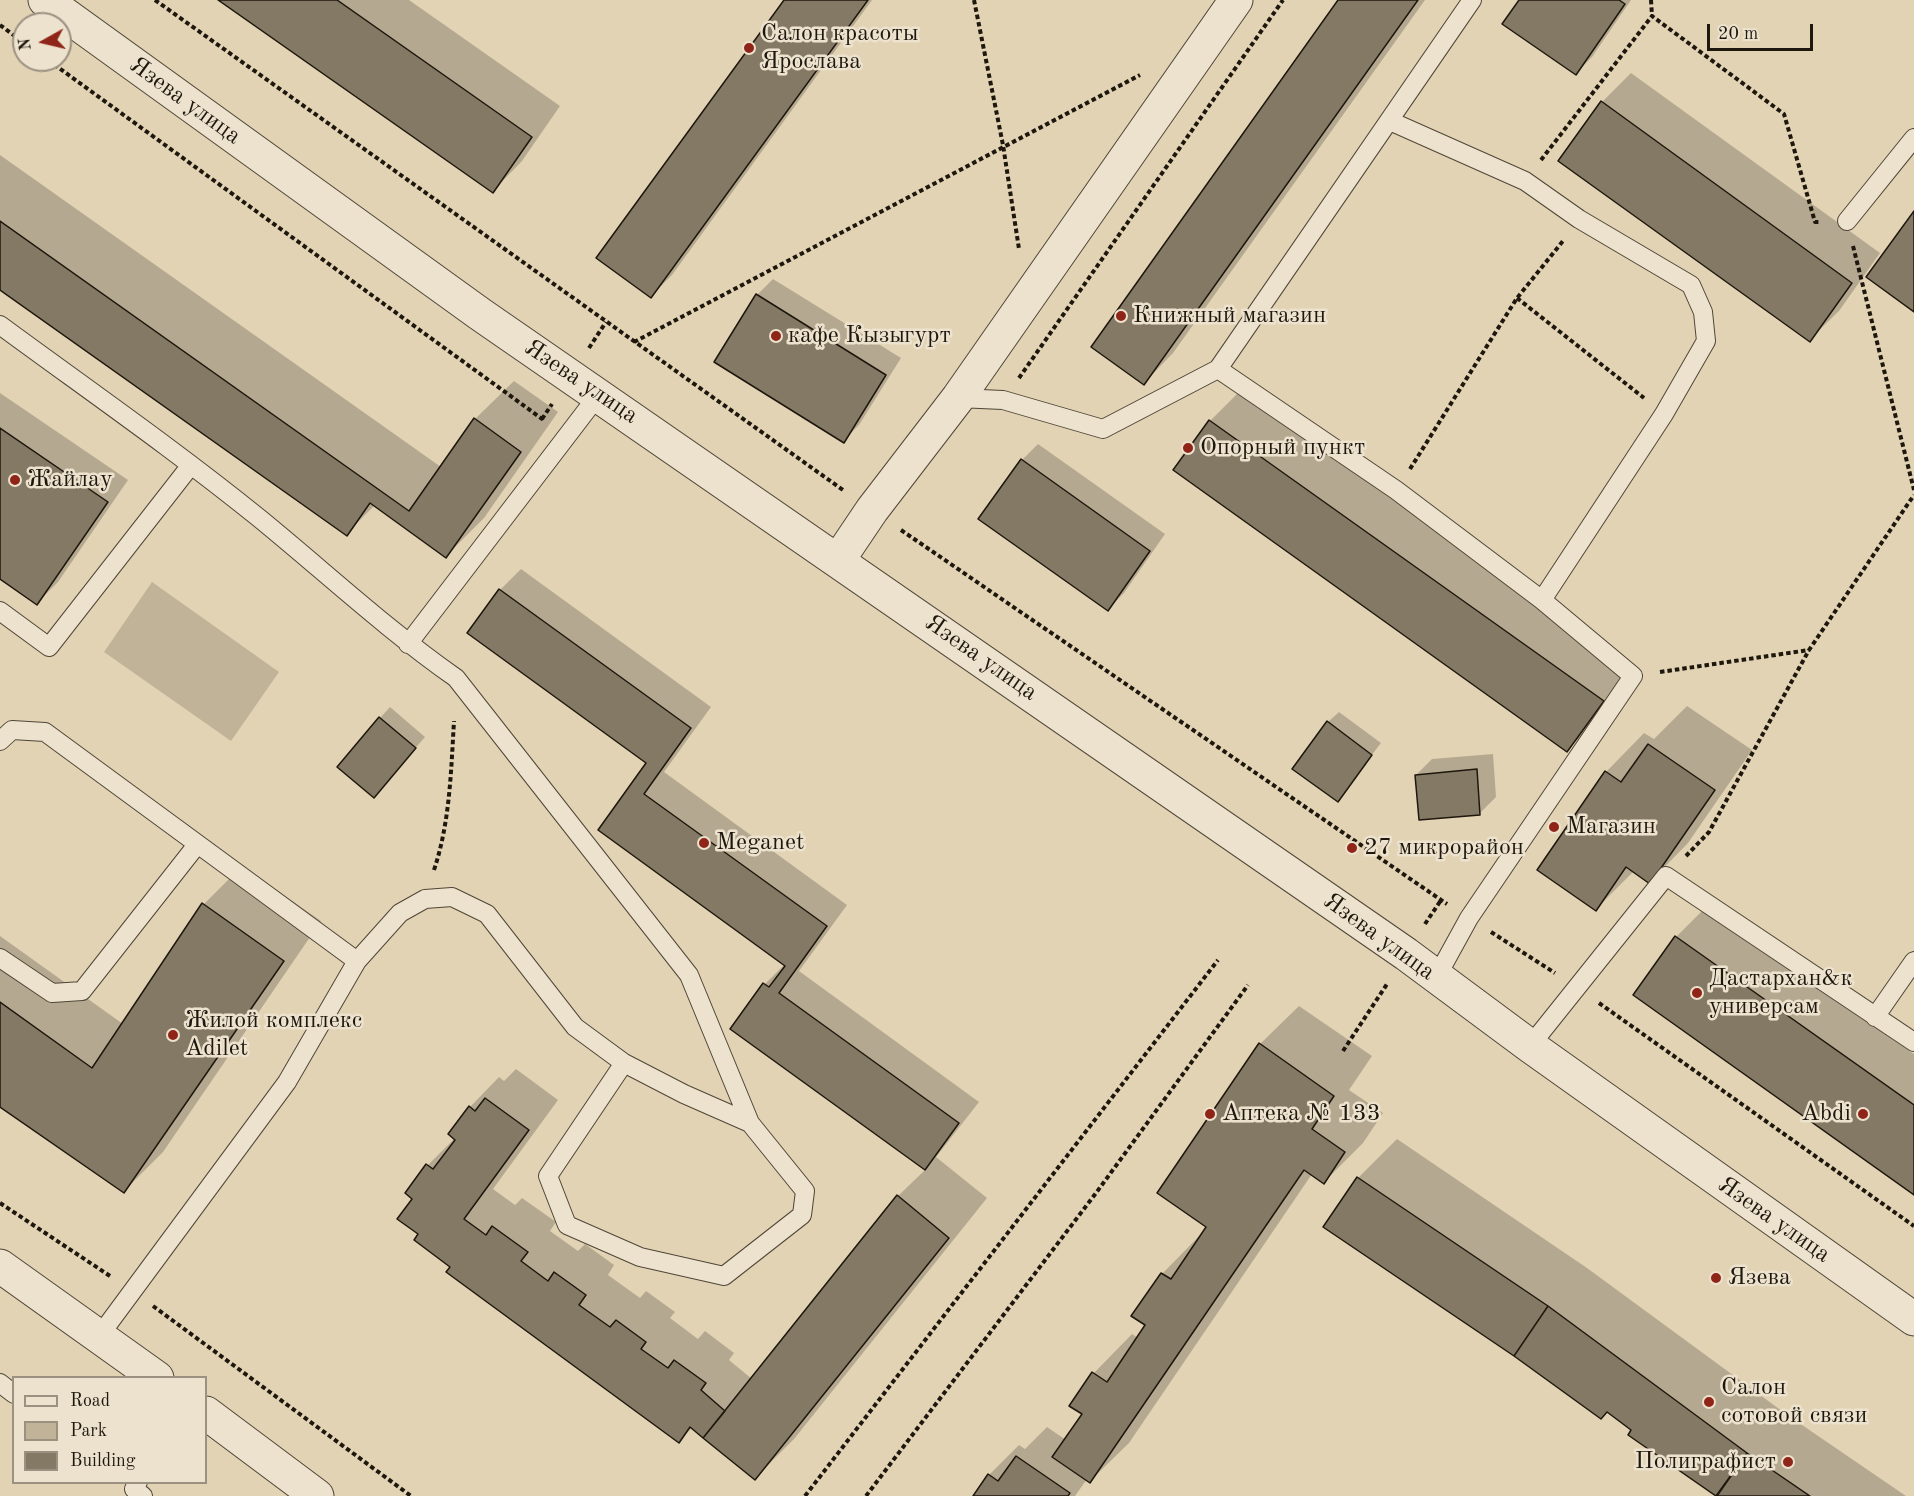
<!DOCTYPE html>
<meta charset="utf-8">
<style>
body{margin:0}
#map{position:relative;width:1914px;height:1496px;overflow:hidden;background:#e2d3b4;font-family:"Old Standard TT",serif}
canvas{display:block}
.legend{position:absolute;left:12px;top:1376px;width:195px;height:108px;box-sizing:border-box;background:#ece2ce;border:2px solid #9a9181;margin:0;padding:8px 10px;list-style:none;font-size:18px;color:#1e170d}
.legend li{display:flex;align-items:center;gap:12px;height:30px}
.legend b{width:30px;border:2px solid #9a9181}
.north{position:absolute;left:12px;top:12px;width:60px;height:60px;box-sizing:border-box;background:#ece2ce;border:2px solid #9a9181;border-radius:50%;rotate:262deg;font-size:16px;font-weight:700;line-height:24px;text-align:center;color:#1e170d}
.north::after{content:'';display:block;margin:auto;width:21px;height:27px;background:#8f2418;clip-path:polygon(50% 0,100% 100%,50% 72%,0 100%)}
.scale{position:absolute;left:1707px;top:24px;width:106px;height:27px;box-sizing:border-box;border:3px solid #1e170d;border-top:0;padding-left:8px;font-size:18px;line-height:21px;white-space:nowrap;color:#1e170d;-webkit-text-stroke:4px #ece2ce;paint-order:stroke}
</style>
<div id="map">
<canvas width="1914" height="1496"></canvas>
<ul class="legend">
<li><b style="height:8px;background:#ece2ce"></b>Road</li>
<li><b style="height:16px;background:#c1b398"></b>Park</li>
<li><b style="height:16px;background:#847964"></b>Building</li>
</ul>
<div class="north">N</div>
<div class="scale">20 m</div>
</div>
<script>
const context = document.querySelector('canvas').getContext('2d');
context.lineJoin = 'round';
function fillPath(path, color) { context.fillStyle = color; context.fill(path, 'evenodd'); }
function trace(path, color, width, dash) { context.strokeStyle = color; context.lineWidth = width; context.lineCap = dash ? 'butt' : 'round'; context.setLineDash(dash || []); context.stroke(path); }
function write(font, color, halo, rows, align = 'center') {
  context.font = font + ' "Old Standard TT",serif'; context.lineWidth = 5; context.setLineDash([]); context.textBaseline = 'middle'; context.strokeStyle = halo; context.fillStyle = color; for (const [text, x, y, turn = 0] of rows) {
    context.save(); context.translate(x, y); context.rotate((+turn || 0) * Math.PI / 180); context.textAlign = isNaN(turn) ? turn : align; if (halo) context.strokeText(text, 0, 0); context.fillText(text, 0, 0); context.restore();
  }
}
fillPath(new Path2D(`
 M152 582 279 672 231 741 104 652Z`), '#c1b398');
fillPath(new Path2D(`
 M220 0H409L560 106 522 161 493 191Z
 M786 0H872L672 275 651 296Z
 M1340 0H1425L1173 353 1144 383Z
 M1521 0H1631L1592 57 1576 73Z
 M1631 73 1880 253 1839 311 1809 340 1602 102Z
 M0 155 441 467 475 419 514 381 558 412 484 518 446 556 375 505 346 534 0 289Z
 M773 279 901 358 859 425 843 441 757 295Z
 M1240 391 1632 670 1597 721 1567 750 1175 470 1210 421Z
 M0 393 128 480 58 582 37 603 0 577Z
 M1038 444 1165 534 1124 593 1108 609 1022 460Z
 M521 569 711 707 664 772 847 905 799 971 979 1102 936 1157 987 1198 794 1439 755 1478 692 1428 679 1441 452 1266 420 1234 414 1198 407 1193 428 1165 455 1138 470 1107 499 1077 504 1081 516 1069 558 1100 493 1189 515 1205 522 1198 556 1222 550 1231 578 1251 585 1244 614 1265 608 1275 640 1298 646 1291 675 1312 670 1318 698 1339 705 1331 734 1353 729 1360 752 1379 898 1196 926 1169 732 1028 765 984 785 964 600 830 648 763 500 590Z
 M1687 706 1752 750 1688 843 1650 882 1634 871 1596 909 1606 772 1644 733 1654 739Z
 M390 707 425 737 374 796 380 718Z
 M1339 712 1381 743 1337 800 1328 722Z
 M1493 754 1496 797 1480 813 1416 775 1432 759Z
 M242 866 321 921 163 1152 124 1191 0 1105V936L123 1024 204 904Z
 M1706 907 1914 1054V1193L1635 995 1676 937Z
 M1299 1006 1372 1056 1349 1090 1383 1113 1363 1143 1324 1182 1312 1174 1129 1443 1090 1481 1087 1479 1075 1496H974L989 1475 1019 1445 1025 1449 1047 1427 1066 1440 1084 1414 1071 1405 1094 1373 1132 1334 1138 1338 1147 1325 1162 1274 1209 1226 1260 1044Z
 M1397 1139 1587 1268 1786 1414 1906 1496H1715L1630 1435 1633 1430 1358 1178Z`), '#0003');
const building = new Path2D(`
 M218 0H337L532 137 493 193Z
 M784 0H868L651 298 596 258Z
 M1338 0H1418L1144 385 1091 347Z
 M1519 0H1619L1625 4 1576 75 1502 24Z
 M1601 101 1852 283 1810 342 1558 161Z
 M1914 211V312L1866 277Z
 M0 221 409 511 474 418 521 452 446 558 370 503 347 536 0 290Z
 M756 294 886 375 844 443 714 362Z
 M1209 420 1604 701 1567 752 1173 470Z
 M0 428 108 502 37 605 0 579Z
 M1021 459 1150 551 1108 611 978 519Z
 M499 589 691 728 644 794 827 926 779 993 959 1123 925 1170 730 1029 763 983 769 987 785 966 598 830 646 763 467 633Z
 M379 717 416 748 374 798 337 767Z
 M1327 721 1372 755 1338 802 1292 769Z
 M1648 744 1715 790 1650 884 1626 867 1596 911 1537 870 1605 771 1621 782Z
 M1477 769 1480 815 1419 820 1415 775Z
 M202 903 284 961 124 1193 0 1107V1002L92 1068Z
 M1675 936 1914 1105V1195L1633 995Z
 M1259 1043 1334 1096 1312 1129 1345 1152 1324 1184 1304 1170 1090 1483 1052 1457 1082 1414 1069 1406 1092 1372 1107 1382 1145 1325 1131 1316 1161 1273 1171 1279 1206 1227 1157 1193Z
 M485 1098 529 1130 464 1219 486 1235 492 1226 528 1252 521 1261 548 1281 554 1272 586 1295 579 1305 610 1327 616 1320 646 1342 641 1349 668 1368 674 1360 706 1383 701 1390 725 1411 703 1438 690 1427 679 1443 446 1272 450 1267 414 1240 418 1234 397 1219 412 1199 405 1193 426 1164 433 1169 455 1140 448 1134 469 1106 475 1111Z
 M1357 1177 1548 1306 1514 1356 1323 1227Z
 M897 1195 949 1238 755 1480 703 1438Z
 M1548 1306 1747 1453 1716 1496 1628 1435 1631 1430 1607 1412 1601 1419 1514 1356Z
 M1747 1453 1810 1496H1717Z
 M1016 1456 1070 1493 1068 1496H973L988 1474 998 1481Z`);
fillPath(building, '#847964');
trace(building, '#1e170d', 1.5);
const service = new Path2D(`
 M1390 121 1525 181 1579 219 1691 285 1703 312 1706 341 1664 414 1542 600
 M1847 221 1914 138
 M0 325C87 389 175 450 259 518 324 571 386 629 456 678L689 975 750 1123 805 1191 802 1215 724 1276 640 1257 567 1225 548 1176 624 1063
 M1218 369 1396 490 1542 600 1633 676 1469 918 1436 978
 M958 398 1003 400 1103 429 1218 369 1472 0
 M0 611 49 647 191 465
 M408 644 599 394
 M0 741 12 730 45 732 357 961
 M0 958 52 993 82 991 196 846
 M1875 1017 1914 961
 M1530 1046 1666 876 1914 1042
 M100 1335 287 1082 357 961 400 913 425 899 452 897 487 914 575 1027 624 1063 684 1094 750 1123
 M0 1383 14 1394
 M138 1482 134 1489 143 1496`);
const minor = new Path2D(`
 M45 0 480 314 1406 954 1530 1046 1914 1319
 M839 559 872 510 958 398 1236 0`);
const tertiary = new Path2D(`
 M0 1266 157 1378
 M206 1413 317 1496`);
trace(service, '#4f4637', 20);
trace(minor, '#4f4637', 35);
trace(tertiary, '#4f4637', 35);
trace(new Path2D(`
 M155 0 843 490
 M974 0 1003 145 1019 249
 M1651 0 1652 16
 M0 25 24 43
 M48 60 545 421
 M1541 160 1652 16 1784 114 1815 222H1821
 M1853 246 1914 490
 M1517 298 1644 398
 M634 342 1140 75
 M589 348 606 322
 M1019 378 1283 0
 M542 419 552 404
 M1410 469 1517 298 1563 241
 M901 530 1447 904
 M1660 672 1809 650 1914 495
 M1686 856 1709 832 1809 650
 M434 870C450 822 451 771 454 721
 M1425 924 1441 900
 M1491 932 1555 973
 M1599 1003 1914 1226
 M1343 1051 1387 984
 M0 1203 110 1276
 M153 1306 411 1496
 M805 1496 1218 960
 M866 1496 1096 1193 1248 985`), '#1e170d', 4, [4.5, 3]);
trace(service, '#ece2ce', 18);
trace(minor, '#ece2ce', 33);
trace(tertiary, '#ece2ce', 33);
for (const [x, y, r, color] of [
 [749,48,6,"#8f2418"],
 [1121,316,6,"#8f2418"],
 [776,336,6,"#8f2418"],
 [1188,448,6,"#8f2418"],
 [15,480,6,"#8f2418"],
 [1554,827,6,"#8f2418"],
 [704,843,6,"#8f2418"],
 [1352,848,6,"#8f2418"],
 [1697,993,6,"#8f2418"],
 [173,1035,6,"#8f2418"],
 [1210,1114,6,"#8f2418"],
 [1863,1114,6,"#8f2418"],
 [1716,1278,6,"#8f2418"],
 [1709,1402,6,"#8f2418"],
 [1788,1462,6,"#8f2418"]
]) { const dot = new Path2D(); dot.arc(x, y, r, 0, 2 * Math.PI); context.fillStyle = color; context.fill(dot); trace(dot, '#ece2ce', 2); }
write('24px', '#1e170d', '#ece2ce', [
 ["Салон красоты",761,34],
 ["Ярослава",761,62],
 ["Книжный магазин",1133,316],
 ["кафе Кызыгурт",788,336],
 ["Опорный пункт",1200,448],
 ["Жайлау",27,480],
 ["Магазин",1566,827],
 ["Meganet",716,843],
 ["27 микрорайон",1364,848],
 ["Дастархан&к",1709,979],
 ["универсам",1709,1007],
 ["Жилой комплекс",185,1021],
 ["Adilet",185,1049],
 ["Аптека № 133",1222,1114],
 ["Abdi",1851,1114,"right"],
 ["Язева",1728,1278],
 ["Салон",1721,1388],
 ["сотовой связи",1721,1416],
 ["Полиграфист",1776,1462,"right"]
], 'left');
write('24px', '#1e170d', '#ece2ce', [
 ["Язева улица",185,101,36],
 ["Язева улица",581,382,34],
 ["Язева улица",981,658,35],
 ["Язева улица",1379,937,36],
 ["Язева улица",1774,1220,35]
]);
</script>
